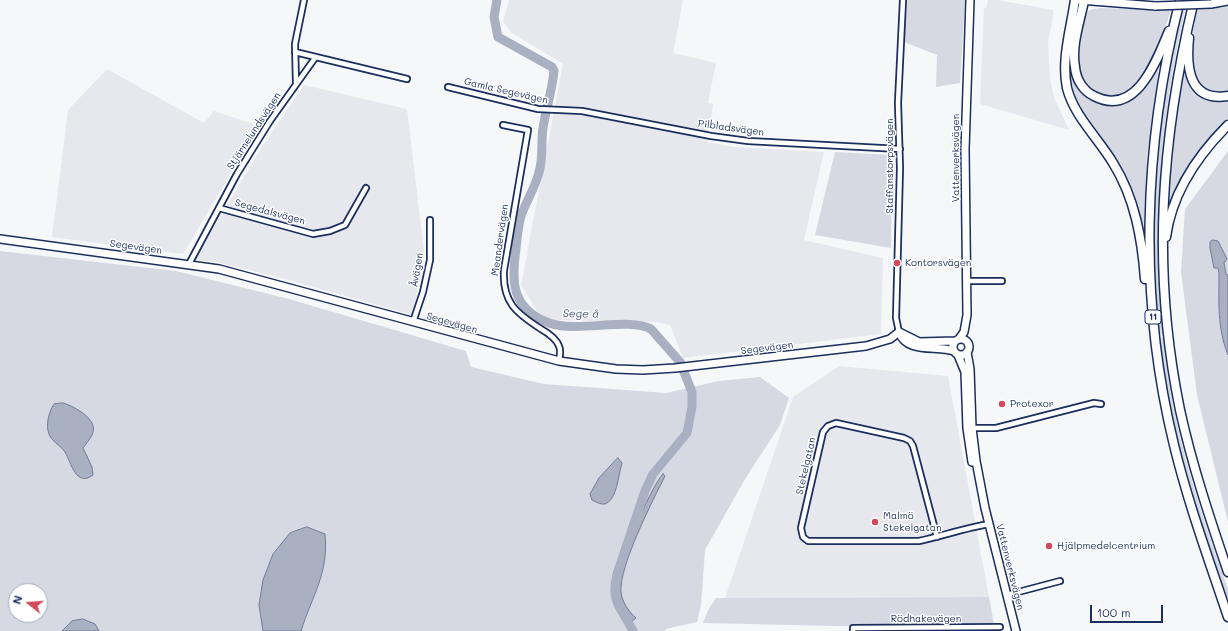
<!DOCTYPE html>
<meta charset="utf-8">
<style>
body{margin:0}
#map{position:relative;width:1228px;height:631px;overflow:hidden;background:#f6f7f9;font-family:Mali,sans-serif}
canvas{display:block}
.north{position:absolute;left:8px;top:583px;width:40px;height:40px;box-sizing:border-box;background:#fff;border:1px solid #a4acbf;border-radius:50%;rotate:287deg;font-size:11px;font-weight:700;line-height:16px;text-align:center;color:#1b2f5e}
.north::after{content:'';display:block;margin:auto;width:14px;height:18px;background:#d1495b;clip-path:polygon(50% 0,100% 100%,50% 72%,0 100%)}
.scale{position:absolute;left:1090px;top:605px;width:73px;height:18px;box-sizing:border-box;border:2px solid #1b2f5e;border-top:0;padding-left:5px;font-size:12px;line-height:14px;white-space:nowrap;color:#1b2f5e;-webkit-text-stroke:3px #fff;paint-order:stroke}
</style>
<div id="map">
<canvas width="1228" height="631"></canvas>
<div class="north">N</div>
<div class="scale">100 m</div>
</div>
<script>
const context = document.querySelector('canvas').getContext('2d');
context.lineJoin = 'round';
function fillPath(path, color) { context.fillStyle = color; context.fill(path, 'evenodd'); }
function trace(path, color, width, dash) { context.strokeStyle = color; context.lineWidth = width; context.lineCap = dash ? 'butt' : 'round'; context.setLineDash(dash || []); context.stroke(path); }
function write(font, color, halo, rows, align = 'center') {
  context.font = font + ' Mali,sans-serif'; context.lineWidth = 3; context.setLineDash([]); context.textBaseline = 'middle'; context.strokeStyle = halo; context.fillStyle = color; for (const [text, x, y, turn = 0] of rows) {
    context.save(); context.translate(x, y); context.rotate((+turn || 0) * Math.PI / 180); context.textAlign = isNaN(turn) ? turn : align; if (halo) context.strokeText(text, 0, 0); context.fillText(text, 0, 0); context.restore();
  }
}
fillPath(new Path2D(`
 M509 0H683L673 53 716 63 708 103 713 104 707 142 734 147 824 152 804 240 883 258 881 334 683 358 670 325 658 322 551 320 537 311 521 285 563 64 512 33 503 22Z
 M988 0H997L1054 10 1048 42 1050 79 1054 97 1069 130 980 104 984 8H986Z
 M107 69 204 123 214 111 259 126 183 254 52 237 68 110Z
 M304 85 407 109 424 251 413 315 281 278 216 262 194 260 262 147Z
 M839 366 948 376 989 597 725 598 793 397Z`), '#e6e8ee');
fillPath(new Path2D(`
 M907 0H965L960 83 936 87 937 55 904 42Z
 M1228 6V92C1178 101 1192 37 1197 9Z
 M1100 8 1171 10C1162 37 1154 66 1135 87 1116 107 1087 94 1079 72 1075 60 1079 44 1081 32 1084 16 1082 10 1100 8Z
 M1180 10H1185C1160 123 1152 218 1163 334H1157L1151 252 1158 127Z
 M1076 25 1071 56 1081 90 1118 103 1160 59 1147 155 1143 239 1138 212 1076 104 1069 80V57Z
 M1185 48 1193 87 1228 99V120L1218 131 1168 216 1165 214 1168 159Z
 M1228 151V522L1197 395 1181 272 1185 209Z
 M835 152 892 155 891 248 815 235Z
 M0 251 176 271 289 299 466 351 471 367 544 384 666 393 719 381 760 377 789 398 780 425 745 479 705 550 701 606 697 622 666 629V631H0ZM16 591H40V615H16Z
 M1157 338H1163C1171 425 1199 507 1228 589V607L1197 516 1172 426Z
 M989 597 994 624 837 626 703 623 709 608 716 598Z`), '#d6d9e2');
const water = new Path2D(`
 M1213 240 1218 241 1227 259 1224 263 1226 274 1228 275V355C1217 328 1219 301 1219 273L1218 268H1214L1210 248V242Z
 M63 403C74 406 100 420 92 435 90 439 86 444 83 448L92 467 93 475C76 488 71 462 65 452 62 447 56 444 52 439 44 430 48 413 54 404Z
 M618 458 622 463 621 467C618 477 617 497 607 503 603 506 596 502 592 500L590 494 599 478Z
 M663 474 665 476C653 500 619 566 621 592 622 602 629 612 636 618L632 621C627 614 619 605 617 598 613 577 648 490 663 474Z
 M307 527 325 534C329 573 312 596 301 631H263L259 605 263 580 273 554 290 533Z
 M83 619 95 624 99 631H62L72 621Z`);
fillPath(water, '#a9b0c1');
trace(water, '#707c99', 1);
trace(new Path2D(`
 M497 0 494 17 498 37 552 67 554 71C552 91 546 109 543 128 541 141 543 155 540 168 537 185 527 199 521 216 518 226 517 238 516 249 511 283 512 309 549 323 577 333 629 317 651 329L680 362 692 392V407L687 433 653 474 645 491 617 574C610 602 621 607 633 631`), '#a9b0c1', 9);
const street = new Path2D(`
 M295 52 407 79
 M296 83 295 44 304 0
 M448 87 538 109 582 111 711 136 748 141 900 149
 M503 125 528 130 504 270C502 302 516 313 541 329 548 333 556 338 559 346 561 350 560 356 559 361
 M219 208 313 234 330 231 345 225 366 188
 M189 264 237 174 270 121 315 58
 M967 281H1002
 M413 322 423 292 430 260V220
 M899 332 896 318 900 168 898 103 903 0
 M970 428H996L1094 403 1101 404
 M937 537 913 446 910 441 904 438 836 423 828 426 823 432 801 528 803 537 808 541H919C942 536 965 528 989 524
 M1007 595 1060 581
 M853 631V628L1000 627`);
const secondary = new Path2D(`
 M1079 0 1156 6
 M1211 4 1228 1
 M0 239 219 269 559 361 616 369 643 370 675 368 866 346 890 339 899 332
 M899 332C907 354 936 345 954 351
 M899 332 919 342 955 341
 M953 347a8 8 0 1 1 16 0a8 8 0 1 1-16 0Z
 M959 339 964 332 967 315 965 149 970 0
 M967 352 970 369 972 428 976 461 985 508 1016 631
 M958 355 965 372 967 428 972 462`);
const highway = new Path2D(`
 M1075 0C1071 28 1061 60 1067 88 1074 116 1098 138 1113 163 1135 198 1142 239 1145 279
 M1180 0C1143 145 1138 298 1174 445 1188 503 1209 560 1228 617
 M1194 0C1161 139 1151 269 1180 410 1192 465 1210 519 1228 572
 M1084 1C1080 21 1071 46 1075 67 1076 79 1083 91 1094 96 1137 118 1157 59 1169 31
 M1189 38C1186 68 1189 102 1228 96
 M1166 237C1172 192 1197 156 1228 125`);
trace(street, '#1b2f5e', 8);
trace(secondary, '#1b2f5e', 10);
trace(highway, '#1b2f5e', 11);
trace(street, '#fff', 4.5);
trace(secondary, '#fff', 7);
trace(highway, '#fff', 8);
const secondaryBridge = new Path2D(`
 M1156 6 1211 4`);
trace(secondaryBridge, '#1b2f5e', 10, []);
trace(secondaryBridge, '#fff', 7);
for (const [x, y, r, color] of [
 [897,263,4,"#d1495b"],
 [1002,404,4,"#d1495b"],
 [875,522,4,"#d1495b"],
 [1049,546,4,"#d1495b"]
]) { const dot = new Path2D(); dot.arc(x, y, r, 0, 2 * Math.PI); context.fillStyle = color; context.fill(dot); trace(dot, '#fff', 1.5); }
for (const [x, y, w] of [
 [1153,317,16]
]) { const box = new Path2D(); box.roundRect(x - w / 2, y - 7, w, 14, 3); context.fillStyle = '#fff'; context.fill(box); trace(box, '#1b2f5e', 1); }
write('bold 9px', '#1b2f5e', null, [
 ["11",1153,317]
]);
write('10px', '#1b2f5e', '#fff', [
 ["Gamla Segevägen",506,91,13],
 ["Pilbladsvägen",731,128,8],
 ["Stjärnelundsvägen",254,131,-57],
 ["Vattenverksvägen",956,158,-90],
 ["Staffanstorpsvägen",890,166,-90],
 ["Segedalsvägen",270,212,15],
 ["Meandervägen",500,240,-82],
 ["Segevägen",136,247,8],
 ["Åvägen",417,270,-80],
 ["Segevägen",452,323,16],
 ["Segevägen",767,348,-7],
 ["Stekelgatan",806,466,-77],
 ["Vattenverksvägen",1010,567,76],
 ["Rödhakevägen",926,619]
]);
write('10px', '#1b2f5e', '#fff', [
 ["Kontorsvägen",905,263],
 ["Protexor",1010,404],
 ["Malmö",883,516],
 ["Stekelgatan",883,528],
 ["Hjälpmedelcentrium",1057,546]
], 'left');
write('italic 11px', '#4d5c81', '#fff', [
 ["Sege å",581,314,1]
]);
</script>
